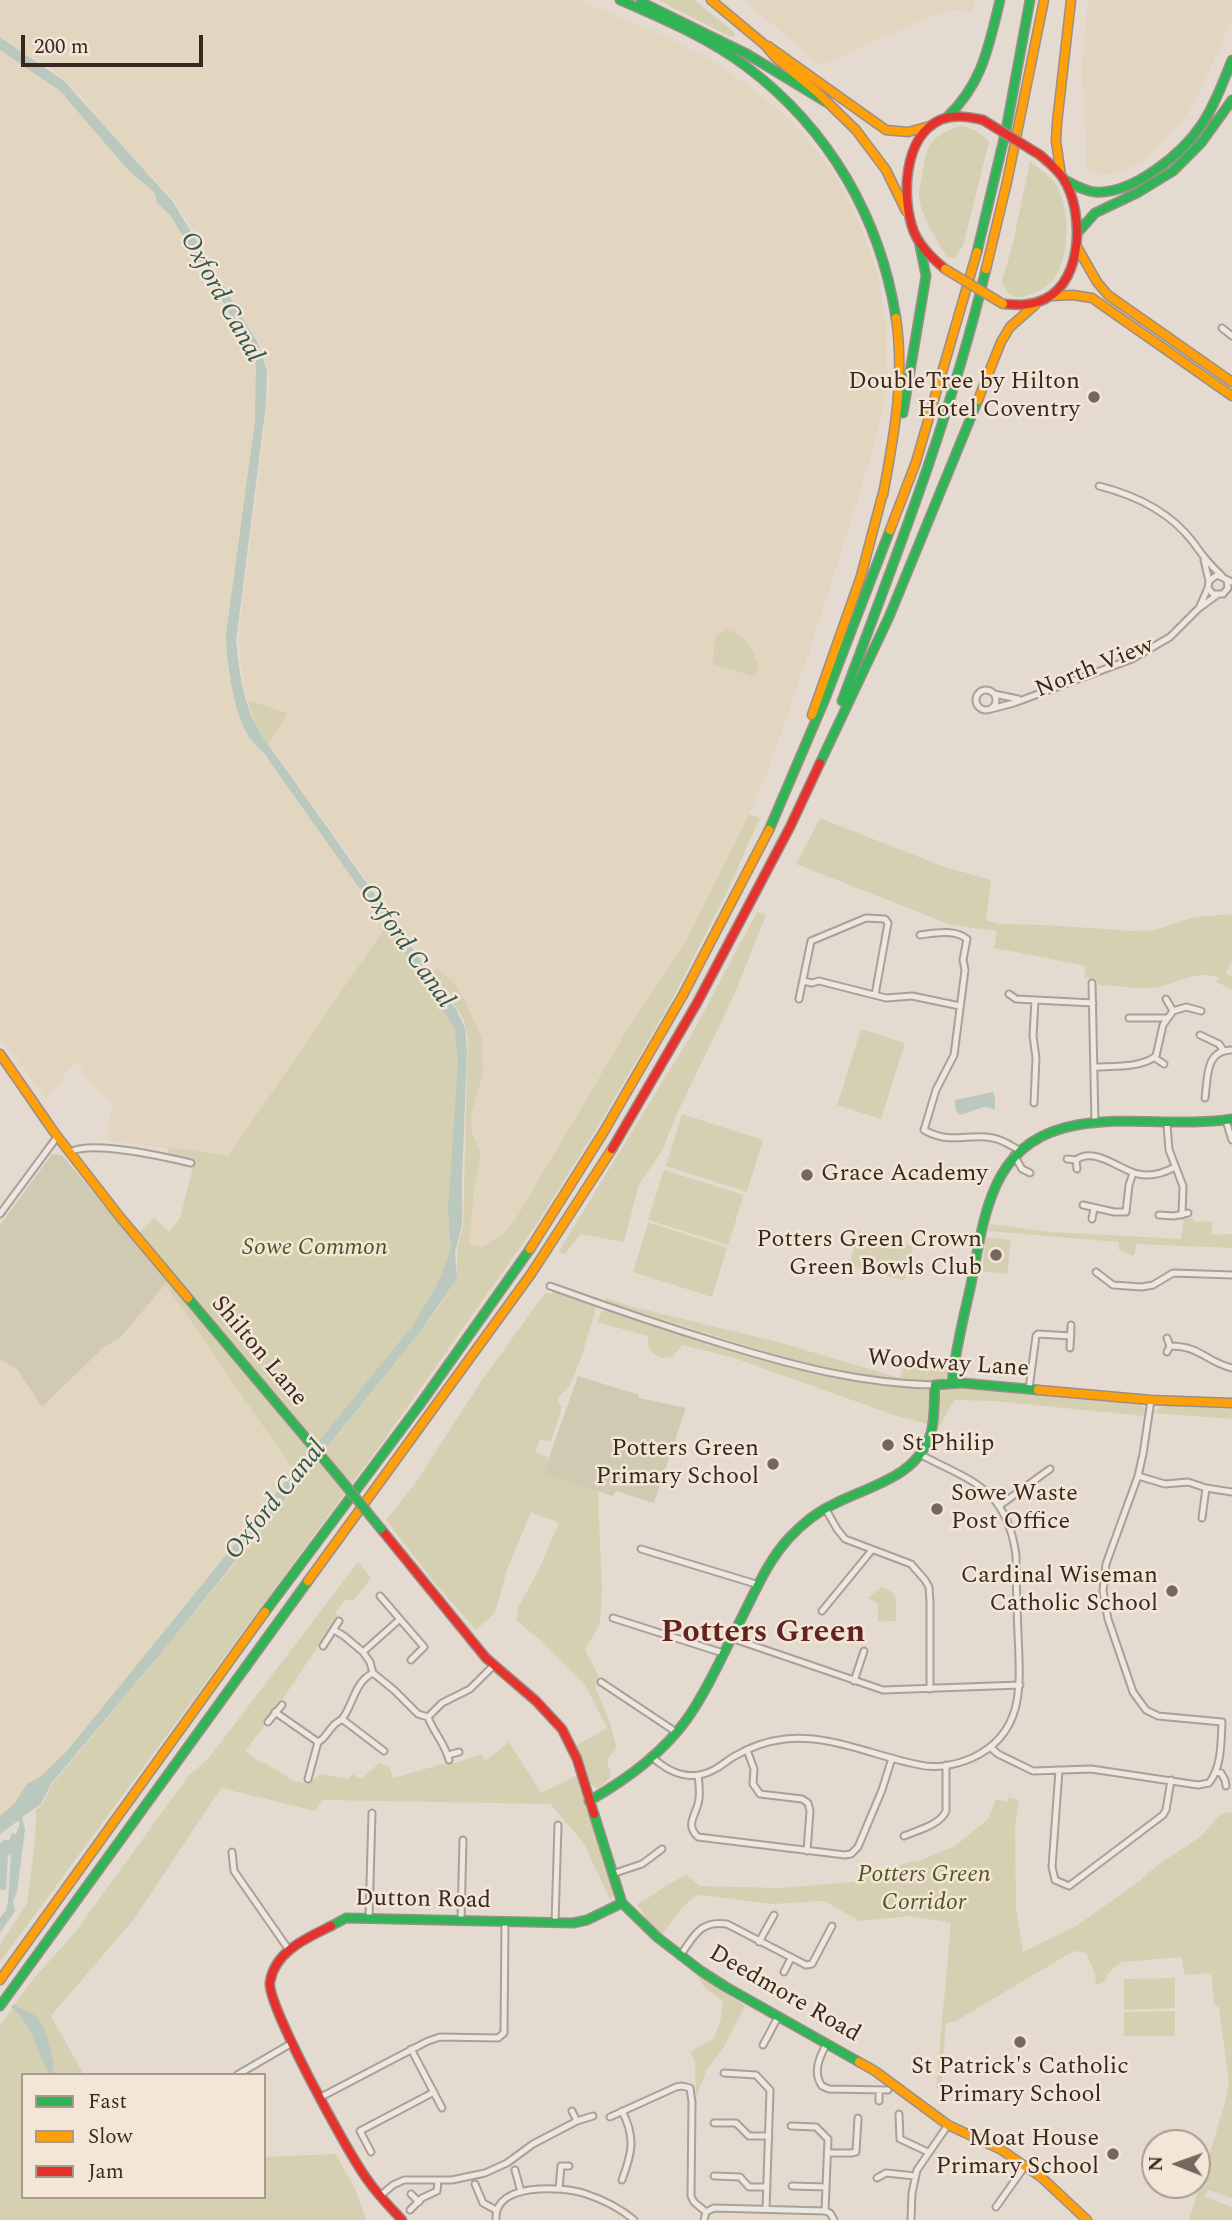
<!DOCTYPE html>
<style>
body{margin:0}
#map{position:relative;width:1232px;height:2220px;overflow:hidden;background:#e5dad0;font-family:Spectral,serif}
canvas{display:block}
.legend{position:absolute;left:21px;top:2073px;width:245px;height:126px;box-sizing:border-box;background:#f4e6d7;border:2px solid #a99a8e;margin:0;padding:9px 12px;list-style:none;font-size:21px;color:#392720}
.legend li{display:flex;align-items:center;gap:14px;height:35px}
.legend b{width:35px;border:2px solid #a99a8e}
.north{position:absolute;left:1141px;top:2129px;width:70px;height:70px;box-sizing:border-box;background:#f4e6d7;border:2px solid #a99a8e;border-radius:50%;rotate:271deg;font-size:19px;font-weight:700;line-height:28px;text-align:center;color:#392720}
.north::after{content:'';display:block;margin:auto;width:24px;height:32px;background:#75665e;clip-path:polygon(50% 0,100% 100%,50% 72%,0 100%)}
.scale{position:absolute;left:21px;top:35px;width:182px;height:32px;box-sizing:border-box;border:4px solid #392720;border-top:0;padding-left:9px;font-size:21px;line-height:24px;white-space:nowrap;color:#392720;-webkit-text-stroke:5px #f4e6d7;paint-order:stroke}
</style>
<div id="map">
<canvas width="1232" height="2220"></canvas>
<ul class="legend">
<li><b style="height:9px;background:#30b455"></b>Fast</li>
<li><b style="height:9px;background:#ff9f0a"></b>Slow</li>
<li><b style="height:9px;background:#e5322d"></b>Jam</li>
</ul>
<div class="north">N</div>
<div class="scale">200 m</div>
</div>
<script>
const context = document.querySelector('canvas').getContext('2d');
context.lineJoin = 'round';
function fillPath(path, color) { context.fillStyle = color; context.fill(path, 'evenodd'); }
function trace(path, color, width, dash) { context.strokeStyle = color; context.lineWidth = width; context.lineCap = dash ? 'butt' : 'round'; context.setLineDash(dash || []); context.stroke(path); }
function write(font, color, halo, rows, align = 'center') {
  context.font = font + ' Spectral,serif'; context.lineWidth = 5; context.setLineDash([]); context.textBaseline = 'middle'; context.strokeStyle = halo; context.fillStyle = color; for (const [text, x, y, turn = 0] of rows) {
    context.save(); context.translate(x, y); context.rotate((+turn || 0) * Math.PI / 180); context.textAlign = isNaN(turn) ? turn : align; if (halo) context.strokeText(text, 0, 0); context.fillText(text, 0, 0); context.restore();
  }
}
fillPath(new Path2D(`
 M0 0H579L660 34 718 64 747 85 779 110 804 134 837 178 858 219 878 277 887 327V386L876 438 854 511 809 653 767 773 749 814 687 939 633 1020 515 1220 501 1235 482 1247 469 1244 474 1190 481 1154 472 1132 471 1116 483 1073 482 1039 465 1000 436 968 432 972 284 764 268 746 286 713 247 700 242 677 239 641 240 624 270 382 264 351 175 201 117 140 78 93 60 76 0 36ZM746 637 757 659 752 676 712 664 711 653Z
 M744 0H976L972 13 954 9 924 18 829 63 818 64Z
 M1088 0H1232V20L1193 106 1172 133 1144 161 1110 175 1087 171 1082 68Z
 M0 50 60 91 129 171 154 192 155 200 170 215 225 305 252 356 256 365 257 377 255 421 226 634 227 663 230 681 237 704 258 747 267 755 270 762 386 927 228 1156 109 1141 107 1134 112 1102 96 1090 76 1061 46 1099 0 1038Z
 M165 1284 297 1475 74 1751 0 1824V1359L17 1369 43 1406 103 1348 120 1338Z`), '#e3d6c1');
fillPath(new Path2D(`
 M658 0H694L733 31 735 36H729Z
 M960 126C973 128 980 132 989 142L963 246 955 257 947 258C937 239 918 213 919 192 920 184 922 177 923 169 927 143 933 135 960 126Z
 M1030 161C1038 168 1049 175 1055 183 1070 205 1070 250 1057 273 1050 288 1032 296 1016 298L1007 292 1002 281 1013 243Z
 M726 630C746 633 754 649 759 668L752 676 712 664 715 637Z
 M247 700 287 713 268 746 256 724Z
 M749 814 760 818 727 892 673 998 597 1128 538 1222 382 1443 0 1962V1945L27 1903 35 1842 36 1810 42 1805 51 1786 232 1567 432 1317 457 1279V1249L463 1225 468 1039 463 1018 432 972 436 968 452 981 465 1000 482 1039 483 1073 471 1116 472 1132 481 1154 474 1190 469 1244 482 1247 501 1235 515 1220 633 1020 687 939Z
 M820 818 942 866 991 880 986 920 999 924 1045 925 1134 931 1155 930 1195 917 1232 914V960L1226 973 1232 977V990L1217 982 1219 978C1199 969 1179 983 1159 987 1138 991 1119 985 1099 985L1098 981 1084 977 1086 966 994 948 997 931 951 925 796 864Z
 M757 912 766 915 736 991 675 1118 662 1151 639 1184 624 1242 581 1234 564 1255 559 1251 693 1032Z
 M389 922 460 1028 456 1238 440 1293 294 1471 165 1284 171 1278 136 1236 154 1218 169 1232 180 1218 193 1167 166 1162 169 1147 228 1156Z
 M861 1029 905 1043 881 1119 837 1105Z
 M682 1114 763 1140 747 1192 666 1166Z
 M664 1170 744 1195 728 1245 648 1220Z
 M1191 1218 1195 1222 1213 1221 1211 1235 1232 1234V1248L1136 1244 1135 1253 1133 1256 1119 1250 1118 1242 988 1231 990 1224 1051 1232 1181 1239 1184 1219Z
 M648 1222 727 1248 712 1297 633 1272Z
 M859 1231 913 1246 904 1281 849 1265Z
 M986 1237 1011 1240 1007 1274 982 1271Z
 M554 1291 588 1302 595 1307V1312C588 1334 580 1366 570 1385 564 1394 553 1396 562 1407L551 1442 540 1439 535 1452 548 1457 544 1474 598 1491 602 1590 600 1624 585 1650 599 1677 595 1687 609 1720 617 1748 609 1757 607 1763 611 1771 609 1779 598 1789 590 1784 577 1745 607 1728 585 1685 540 1640 516 1620 518 1608 539 1569 559 1523 531 1512 507 1570 495 1613 476 1630 437 1586 386 1520 414 1485 482 1380 545 1293 551 1294Z
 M607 1298 629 1306 778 1342 900 1378 906 1362 949 1370 947 1376 942 1380 900 1382 791 1360 605 1301Z
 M609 1310 767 1360 831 1377 875 1385 928 1389 930 1392 927 1424 894 1415 734 1358 683 1345 672 1357 661 1358C650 1353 648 1348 648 1336L597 1322 602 1311Z
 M950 1387H978L1140 1403 1145 1409 1144 1416 994 1401 954 1400 936 1432 939 1393 943 1389Z
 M1188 1405 1232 1407V1419L1153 1413 1162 1406Z
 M358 1562 371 1578 354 1600H345L335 1613 338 1616 268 1721 245 1751 259 1762 265 1763 294 1781 308 1783 321 1774 348 1779 352 1774 361 1779 379 1763 389 1766 393 1778 446 1763H455L481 1754 485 1761 509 1742 541 1793 578 1775 614 1891 611 1901 583 1842 550 1804 322 1800 315 1811 221 1788 134 1919 51 2016 84 2075H23V2197H264V2157L336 2154 356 2191 366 2220H0V2025L32 1980 73 1935 189 1775 208 1759Z
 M881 1587C900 1593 896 1603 896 1621L878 1622V1604L868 1598Z
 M1009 1797 1019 1800 1015 1825 1016 1909 1023 1952 1076 1926 1141 1880C1158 1861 1183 1851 1203 1834 1214 1824 1216 1813 1232 1812V2198L1208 2190 1205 2197 1232 2207V2220H1189L1225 2103 1229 2082 1219 2008 1214 2004 1211 1973 1184 1975 1182 1957 1122 1962 1108 1973 1105 1982 1096 1985 1095 1974 1086 1953 1074 1951 954 2022 946 2023 941 2088H936L951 1923 911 1916 860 1921 824 1901 772 1904 699 1895C684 1901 672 1922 662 1935L648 1921 637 1904C655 1895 667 1883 687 1875L700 1886 781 1888 853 1882 915 1860 917 1862 955 1846 988 1819 996 1799 1007 1802Z
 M699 1975 745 2006 722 2051 720 2052 706 2071 696 2098 695 2061 690 2052 714 2038 721 2018 723 2002C714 1994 699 1987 699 1975Z
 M1175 1978V2008L1124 2010V1979Z
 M1175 2011V2036H1124V2012Z`), '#d6d0b3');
fillPath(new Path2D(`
 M52 1154 62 1155 168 1281 120 1338 103 1348 42 1407 17 1369 0 1359V1225Z
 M578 1376 639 1395V1398L686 1408 654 1503 616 1491 613 1496 543 1474Z`), '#d1cab2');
fillPath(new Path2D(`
 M0 37 64 81 173 202 258 343 267 371 266 404 236 641C242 697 247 720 283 765L457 1011 465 1028 467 1052 462 1178V1225L455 1252 457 1279 420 1332 166 1647 51 1784 41 1804 22 1817 25 1829 17 1892 13 1901 15 1911 0 1933V1918L6 1910 8 1901 11 1853 8 1856 6 1890 0 1889V1844L3 1840H9L12 1833 16 1834 20 1823 18 1821 0 1834V1816L14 1804 27 1784 40 1777 67 1751 413 1325 436 1287 451 1250 448 1210 458 1061 455 1030 420 974 270 762C265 751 256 747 249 737 234 714 226 662 226 634L255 421 256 365 225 305 170 215 157 203 154 192 129 171 60 91 0 50Z
 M993 1092 995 1097V1109L984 1107 960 1115 956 1111 955 1100Z
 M14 2004C21 2009 28 2011 34 2015 48 2026 49 2049 54 2064L52 2069 54 2075H51L46 2069C37 2048 30 2022 11 2007Z`), '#bac8bd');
const street = new Path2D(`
 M1222 328 1232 336
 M1099 486C1135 495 1170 512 1193 542 1203 556 1209 564 1222 576
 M1204 560 1209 581
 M1227 581 1228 588 1223 594H1213L1208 588 1209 581 1217 575 1232 582
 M1200 606 1208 588
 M976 700a10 10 0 1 1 20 0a10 10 0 1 1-20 0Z
 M994 694 1018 699
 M991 709 1014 703 1132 659 1170 637 1198 609 1217 595
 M920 935C935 933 955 929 967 939L963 960 965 970 954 1055 936 1090 924 1130C950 1145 968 1133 993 1138 1003 1140 1010 1145 1019 1150
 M803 981 812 983 819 981 886 998 912 996 960 1006
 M1092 983 1095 1124
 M1009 994 1016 999 1093 1003
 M799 999 811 941 866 918 885 919 888 923 875 995
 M1173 1011 1186 1007 1201 1011
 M1129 1018H1166
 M1200 1035 1219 1044 1223 1050
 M1155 1058 1164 1064
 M1095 1067C1114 1066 1141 1068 1156 1056L1163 1025 1173 1011 1166 999
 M1205 1098C1208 1077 1205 1050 1232 1050
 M1034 1103 1036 1058 1033 1036 1035 1000
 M1226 1121 1232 1140
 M1167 1125 1169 1150 1183 1186 1182 1215
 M70 1152C91 1140 166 1157 191 1163
 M1014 1155 1022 1169 1030 1173
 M1067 1159 1076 1160 1077 1169
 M1076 1160C1094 1146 1120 1170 1138 1174 1151 1177 1164 1173 1175 1167
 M1083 1205 1114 1212H1126L1129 1185 1133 1173
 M0 1214 57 1137
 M1159 1215 1174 1216 1188 1213
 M1092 1219 1094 1208
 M1096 1272 1113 1285 1142 1287 1153 1285 1173 1273 1232 1275
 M550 1286C608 1307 667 1327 726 1345 795 1366 863 1384 935 1385
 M1170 1346C1201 1346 1206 1362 1232 1368
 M1070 1348 1071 1325
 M1167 1352 1170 1346 1167 1338
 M1029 1389 1036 1336 1038 1334 1071 1336
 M1138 1476 1165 1484 1188 1482 1206 1488 1232 1492
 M999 1506 1050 1469
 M825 1508 837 1529 845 1539 911 1564 925 1580 929 1587 930 1602V1689
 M1202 1518 1206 1488
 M641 1549 759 1585
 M380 1596 424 1647 411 1660
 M822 1611 872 1550
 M613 1618 723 1653
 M334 1630 344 1636 363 1652 370 1662 373 1673 394 1690 418 1714 428 1717C433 1732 445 1743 449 1760
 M731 1638 883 1690 1020 1685
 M323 1646 339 1621
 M363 1652 400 1619
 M854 1681 864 1651
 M601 1682 676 1732
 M275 1712 318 1742
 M428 1717 442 1703 470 1689 494 1665
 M342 1719 384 1751
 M268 1722 282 1705
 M990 1747 998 1754 1033 1771 1091 1769 1198 1785 1209 1783C1222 1767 1221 1741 1222 1722L1158 1716 1146 1710 1133 1692 1108 1619 1103 1591 1106 1564 1138 1476 1143 1454 1151 1400
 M747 1750 754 1769 753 1784 760 1794 802 1799 808 1803 810 1811 807 1851
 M448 1755 459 1752
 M651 1756C670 1774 693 1783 717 1768 724 1764 729 1759 735 1756 750 1747 768 1741 785 1739 831 1734 876 1757 920 1765 936 1769 956 1765 972 1758 1026 1733 1020 1684 1018 1634 1017 1608 1016 1581 1016 1555 1007 1489 972 1481 921 1455
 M1059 1770 1052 1867 1055 1880 1069 1886 1163 1815 1166 1810 1171 1780
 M1215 1772 1221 1773 1225 1780 1226 1786
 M698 1775C699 1783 700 1791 699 1799 697 1815 684 1824 698 1837L845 1855 851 1854 858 1847 882 1790 892 1758
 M308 1779 318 1742C326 1738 327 1732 333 1726 335 1723 339 1722 342 1719 353 1706 354 1682 373 1673
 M904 1836C918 1830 940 1825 946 1811V1765
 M232 1852 234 1871 289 1950
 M615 1873 642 1864 662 1849
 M369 1917 372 1813
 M461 1920 463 1840
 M555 1923 558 1825
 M759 1942 774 1915
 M680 1956C694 1936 700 1920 727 1924L806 1965 812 1964 832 1926
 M784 1972 791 1958
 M827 2043C820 2056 812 2072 822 2086L829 2089 888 2090
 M763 2045 778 2017
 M411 2049 442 2108
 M724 2073 756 2075 770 2090 766 2209
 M237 2075 292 2043
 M879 2090V2101
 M321 2097 428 2041 440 2037 498 2038 504 2033 505 1921
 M572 2111 577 2121
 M622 2111C636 2138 632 2153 622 2180
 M899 2114 900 2139 928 2152
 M610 2117 676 2087 682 2086 690 2088 692 2102 691 2196 694 2202 706 2212
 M714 2123H736L749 2136H769
 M791 2126 816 2127 828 2139 825 2211
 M371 2152 360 2131 434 2092
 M828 2153H851L856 2152 858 2118
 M515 2170 521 2192
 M714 2176 740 2177 749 2187H767
 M877 2178 886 2173 915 2176
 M475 2184 483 2203 496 2210
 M792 2186 826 2187
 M559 2189 561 2166H569
 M411 2194 419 2202
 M380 2196 393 2185 404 2180H452L485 2173 507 2163 533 2144 577 2121 593 2116
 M996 2207 1025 2166
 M410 2210 422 2198 437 2191 438 2181
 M496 2220C493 2182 562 2186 586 2194 604 2200 620 2208 634 2220
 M704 2220 706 2212 714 2208 825 2211 830 2213 834 2220
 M911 2220 912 2193 917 2170 948 2125`);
const fast = new Path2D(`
 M620 0C663 19 709 38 747 67 829 129 880 217 896 318
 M641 2 747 54 826 102
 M946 118C982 85 989 46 1000 0
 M1065 180C1074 185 1084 191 1095 192 1132 195 1183 153 1202 124 1215 105 1223 82 1232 60
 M1079 231 1095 213 1137 193 1173 171 1201 143 1232 100
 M977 252 1006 130 1030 0
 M903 413 926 276 919 241
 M842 701C895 559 951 417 986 269
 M820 763 889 617 978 400
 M769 830 825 699 890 530
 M188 1298 337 1475
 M952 1383C955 1351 963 1320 970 1289 985 1216 989 1140 1077 1125 1128 1116 1180 1127 1232 1119
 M265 1612 421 1403 530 1249
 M589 1801C626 1780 662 1754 687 1719 708 1689 723 1654 740 1621 755 1592 767 1562 789 1538 802 1524 818 1511 836 1503 872 1485 917 1477 931 1433 935 1418 934 1400 935 1385L962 1383 1038 1390
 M594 1814 622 1903 657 1937 701 1971 726 1987 859 2062
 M331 1926 346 1918 573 1923 587 1920 622 1903
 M0 2006 308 1581`);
const slow = new Path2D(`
 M711 0 765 45 775 57 817 92 856 130 886 170 906 211
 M768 46 886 130 908 132 930 126
 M1061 175 1056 141 1057 123 1071 0
 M1077 247 1097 282 1108 295 1232 382
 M986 269 1007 182 1044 0
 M1052 296 1073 295 1092 298 1232 396
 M978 400 1001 342 1010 327 1035 305
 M883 495C894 436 905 378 896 318
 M890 530 916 462 977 252
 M812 715 861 576 884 489
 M0 1054 54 1132 120 1217 188 1298
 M530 1249 603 1133 683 995 769 830
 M1038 1390 1151 1400 1232 1403
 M308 1581 531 1274 612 1149
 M0 1980 265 1612
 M859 2062 875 2071 948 2125 1000 2149 1041 2177 1087 2220`);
const jam = new Path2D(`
 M945 269C933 259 920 247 914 232 901 199 903 137 940 120 954 114 969 117 983 120
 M1003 304C1018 305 1031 306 1045 299 1084 280 1084 210 1063 178 1057 169 1048 162 1040 155
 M612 1149 697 1003 790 827 820 763
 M381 1529 486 1658 536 1701 562 1729 577 1759 594 1814
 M331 1926C307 1938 275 1951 270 1982 266 2004 349 2155 367 2179 377 2194 390 2207 402 2220`);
trace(street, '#aaa098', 9);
trace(fast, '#9a8f88', 11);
trace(slow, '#9a8f88', 11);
trace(jam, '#9a8f88', 11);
trace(street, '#ede7e1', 5);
trace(fast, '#30b455', 8);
trace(slow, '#ff9f0a', 8);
trace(jam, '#e5322d', 8);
const fastBridge = new Path2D(`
 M337 1475 381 1529`);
const slowBridge = new Path2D(`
 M945 269 1003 304`);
const jamBridge = new Path2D(`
 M983 120 1040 155`);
trace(fastBridge, '#9a8f88', 11, []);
trace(slowBridge, '#9a8f88', 11, []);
trace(jamBridge, '#9a8f88', 11, []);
trace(fastBridge, '#30b455', 8);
trace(slowBridge, '#ff9f0a', 8);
trace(jamBridge, '#e5322d', 8);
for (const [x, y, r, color] of [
 [1094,397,7,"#75665e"],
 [807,1175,7,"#75665e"],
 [996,1255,7,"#75665e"],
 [888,1445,7,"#75665e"],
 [773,1464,7,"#75665e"],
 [937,1509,7,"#75665e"],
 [1172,1591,7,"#75665e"],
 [1020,2042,7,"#75665e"],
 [1113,2154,7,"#75665e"]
]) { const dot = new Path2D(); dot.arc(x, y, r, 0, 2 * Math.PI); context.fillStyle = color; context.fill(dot); trace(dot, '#f4e6d7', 2.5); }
write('24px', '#392720', '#f4e6d7', [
 ["DoubleTree by Hilton",1080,383],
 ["Hotel Coventry",1080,411],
 ["Grace Academy",821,1175,"left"],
 ["Potters Green Crown",982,1241],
 ["Green Bowls Club",982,1269],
 ["St Philip",902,1445,"left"],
 ["Potters Green",759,1450],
 ["Primary School",759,1478],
 ["Sowe Waste",951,1495,"left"],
 ["Post Office",951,1523,"left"],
 ["Cardinal Wiseman",1158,1577],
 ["Catholic School",1158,1605],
 ["St Patrick's Catholic",1020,2068,"center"],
 ["Primary School",1020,2096,"center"],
 ["Moat House",1099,2140],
 ["Primary School",1099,2168]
], 'right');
write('24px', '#392720', '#f4e6d7', [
 ["North View",1095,669,-22],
 ["Shilton Lane",258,1352,50],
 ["Woodway Lane",948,1365,4],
 ["Dutton Road",423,1901,1],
 ["Deedmore Road",784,1995,30]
]);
write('italic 24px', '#525428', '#f4e6d7', [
 ["Sowe Common",315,1249],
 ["Potters Green",924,1876],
 ["Corridor",924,1904]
]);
write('italic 26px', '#30584d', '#f4e6d7', [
 ["Oxford Canal",220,298,61],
 ["Oxford Canal",405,947,55],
 ["Oxford Canal",277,1501,-51]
]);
write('bold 32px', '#632322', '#f4e6d7', [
 ["Potters Green",763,1635]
]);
</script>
